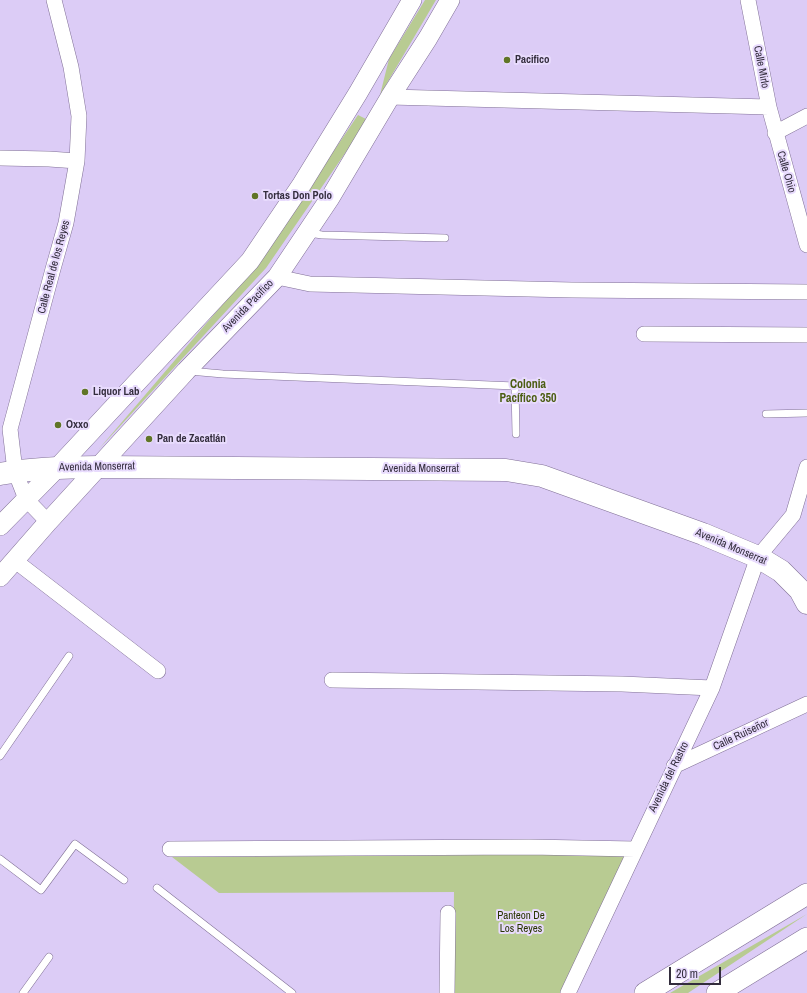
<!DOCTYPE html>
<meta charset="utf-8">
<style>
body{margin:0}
#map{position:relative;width:807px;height:993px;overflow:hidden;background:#dcccf6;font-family:"Archivo Narrow",sans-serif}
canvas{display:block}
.scale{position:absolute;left:669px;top:967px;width:52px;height:18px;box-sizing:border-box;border:2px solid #332d3d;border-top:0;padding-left:5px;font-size:12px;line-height:14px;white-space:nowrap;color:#332d3d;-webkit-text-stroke:3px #e8dbfd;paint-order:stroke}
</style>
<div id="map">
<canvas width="807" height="993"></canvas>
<div class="scale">20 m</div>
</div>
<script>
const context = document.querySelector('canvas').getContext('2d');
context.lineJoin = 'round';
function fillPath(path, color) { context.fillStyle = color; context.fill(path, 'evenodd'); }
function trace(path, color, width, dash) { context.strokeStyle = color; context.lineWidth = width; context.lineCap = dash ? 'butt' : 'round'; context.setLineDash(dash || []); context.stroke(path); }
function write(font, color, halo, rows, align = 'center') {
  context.font = font + ' "Archivo Narrow",sans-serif'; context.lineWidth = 4; context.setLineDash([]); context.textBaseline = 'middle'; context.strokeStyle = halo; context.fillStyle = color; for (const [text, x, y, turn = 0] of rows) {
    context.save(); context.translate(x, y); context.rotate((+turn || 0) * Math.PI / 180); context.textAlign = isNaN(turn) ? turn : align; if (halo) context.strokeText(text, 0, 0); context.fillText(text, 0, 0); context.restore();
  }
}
fillPath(new Path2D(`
 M425 0H436L380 95 389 59Z
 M358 115 368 120 266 268 98 450 258 263Z
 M627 854 562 993H453L454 892 219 893 172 857Z
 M807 914 688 993H670Z`), '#b8cb92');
const service = new Path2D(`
 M309 233 322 235 445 238
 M189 371 223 374 515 386 516 434
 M766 414 807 413
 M0 756 69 656
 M0 859 41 890 75 844 124 880
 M157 888 292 993
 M23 993 49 957`);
const minor = new Path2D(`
 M748 0 769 107 807 245
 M390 97 769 107
 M775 133 807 116
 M0 158 49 159 77 161
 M277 277 310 284 572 290 807 292
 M644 334 807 335
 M48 522 26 499 15 471 10 429 53 269 66 223 77 161 79 116 71 67 54 0
 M14 560 158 671
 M332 680 622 684 712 688
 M674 766 807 704
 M170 849 529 847 635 849
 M447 993 448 913
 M568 993 712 688 758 557 793 515 807 467`);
const tertiary = new Path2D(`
 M0 526 58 467 250 261 302 184 358 93 412 0
 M0 577 48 522 186 371 277 277 330 198 390 97 428 38 450 0`);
const secondary = new Path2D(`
 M645 993 807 894
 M717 993 807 938`);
const primary = new Path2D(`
 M0 474C33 468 66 467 100 467L506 470 542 476 703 534 758 557 781 571 800 590 807 603`);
trace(service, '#807096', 8);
trace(minor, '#807096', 16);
trace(tertiary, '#807096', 20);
trace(secondary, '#807096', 22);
trace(primary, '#807096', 23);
trace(service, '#fff', 7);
trace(minor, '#fff', 15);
trace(tertiary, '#fff', 19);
trace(secondary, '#fff', 21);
trace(primary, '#fff', 22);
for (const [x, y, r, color] of [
 [507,60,4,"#607526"],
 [255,196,4,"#607526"],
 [85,392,4,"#607526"],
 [58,425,4,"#607526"],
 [149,439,4,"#607526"]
]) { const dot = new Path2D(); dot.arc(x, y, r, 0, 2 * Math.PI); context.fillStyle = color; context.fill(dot); trace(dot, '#e8dbfd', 1.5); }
write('bold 11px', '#332d3d', '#e8dbfd', [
 ["Pacifico",515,60],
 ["Tortas Don Polo",263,196],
 ["Liquor Lab",93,392],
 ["Oxxo",66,425],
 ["Pan de Zacatlán",157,439]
], 'left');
write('11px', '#332d3d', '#e8dbfd', [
 ["Calle Mirlo",761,67,79],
 ["Calle Ohio",786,172,74],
 ["Calle Real de los Reyes",54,267,-75],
 ["Avenida Pacífico",248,306,-46],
 ["Avenida Monserrat",97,467,-1],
 ["Avenida Monserrat",421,469],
 ["Avenida Monserrat",731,547,23],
 ["Calle Ruiseñor",741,735,-25],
 ["Avenida del Rastro",669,777,-64]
]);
write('11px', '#283501', '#e8dbfd', [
 ["Panteon De",521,916],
 ["Los Reyes",521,929]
]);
write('bold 12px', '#4b5d12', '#e8dbfd', [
 ["Colonia",528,385],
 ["Pacífico 350",528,399]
]);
</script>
